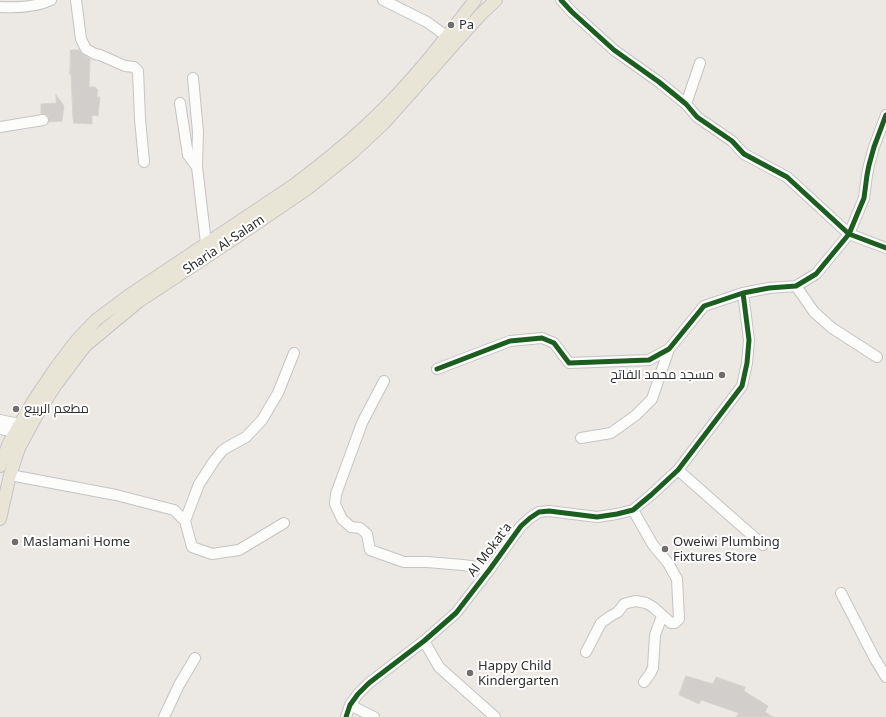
<!DOCTYPE html>
<meta charset="utf-8">
<style>
body{margin:0}
canvas{display:block;background:#ece8e4}
</style>
<canvas width="886" height="717"></canvas>
<script>
const context = document.querySelector('canvas').getContext('2d');
context.lineJoin = 'round';
function fillPath(path, color) { context.fillStyle = color; context.fill(path, 'evenodd'); }
function trace(path, color, width, dash) { context.strokeStyle = color; context.lineWidth = width; context.lineCap = dash ? 'butt' : 'round'; context.setLineDash(dash || []); context.stroke(path); }
function write(font, color, halo, rows, align = 'center') {
  context.font = font + ' "Noto Sans",Cairo,sans-serif'; context.lineWidth = 4; context.setLineDash([]); context.textBaseline = 'middle'; context.strokeStyle = halo; context.fillStyle = color; for (const [text, x, y, turn = 0] of rows) {
    context.save(); context.translate(x, y); context.rotate((+turn || 0) * Math.PI / 180); context.textAlign = isNaN(turn) ? turn : align; if (halo) context.strokeText(text, 0, 0); context.fillText(text, 0, 0); context.restore();
  }
}
const building = new Path2D(`
 M71 50H79L82 54 90 59 89 87H95L98 90 97 97H100L98 116 92 115V124L74 123 73 118 71 74H70Z
 M56 95 64 106 62 121 49 122V119L48 116 45 114H41V104L56 103Z
 M686 676 713 684 716 677 745 687 744 691 768 706 765 712 773 717H736L739 713 701 700 699 704 679 695Z`);
fillPath(building, '#d1cecb');
trace(building, '#d7d4d0', 1);
const minor = new Path2D(`
 M76 0 81 39 86 49 95 54 100 55 125 66 134 67 138 71 140 119 144 162
 M383 0 427 22 452 40
 M561 0 572 12 614 50 659 82 686 104 697 117 732 141 744 154 787 177 849 234 886 248
 M0 7C16 8 36 7 51 0
 M193 78 198 132 197 167 206 243
 M180 103 188 155 197 167
 M686 104 700 63
 M0 127 43 120
 M796 286 814 312 832 328 877 357
 M437 369 510 341 542 338 554 343 569 363 649 360 669 349 704 306 743 293 769 288 796 286 816 274 849 234 864 198 867 175 869 165 874 147 886 115
 M384 381 362 423 336 494 335 504 342 519 351 527 360 528 367 534 370 550 404 562H427L463 565 490 569
 M0 420 19 424 25 428
 M0 429 15 432 22 431
 M581 438 611 433 636 415 652 399 669 349
 M678 470 763 545
 M10 475 116 495 174 510 185 521 192 547 212 554 239 550 284 523
 M185 521 199 484 214 461 222 451 226 448 246 437 262 420 278 393 294 353
 M841 593 875 659 886 677
 M424 641 439 667 495 717
 M586 652 601 623 609 617 618 612 624 604 631 602 636 601 646 603 653 607 671 623H675L679 619 677 579 668 563 653 545 633 510
 M644 682 650 674 653 668 655 635 662 616
 M350 705 374 717
 M164 717 179 685 195 658
 M346 717 350 705 358 694 369 683 424 641 456 613 490 569 521 526 530 518 539 512 549 511 597 517 617 514 633 510 651 495 678 470 742 386 747 363 749 340 743 293`);
const major = new Path2D(`
 M0 466 9 443 34 400 57 366 77 340 96 320 128 296 294 185C323 163 351 141 376 116 413 81 444 40 475 0
 M0 519 10 475 19 448 38 413 55 386 85 346 138 302 235 238 307 189 353 152 384 123 480 15 496 0`);
trace(minor, '#c5c4c5', 12);
trace(major, '#c6c5c4', 14);
trace(minor, '#fcfcfb', 10);
trace(major, '#e8e4d6', 12);
trace(new Path2D(`
 M561 0 572 12 614 50 659 82 686 104 697 117 732 141 744 154 787 177 849 234 886 248
 M437 369 510 341 542 338 554 343 569 363 649 360 669 349 704 306 743 293 769 288 796 286 816 274 849 234 864 198 867 175 869 165 874 147 886 115
 M346 717 350 705 358 694 369 683 424 641 456 613 490 569 521 526 530 518 539 512 549 511 597 517 617 514 633 510 651 495 678 470 742 386 747 363 749 340 743 293`), '#1b5e20', 5);
for (const [x, y, r, color] of [
 [451,25,4,"#706f6e"],
 [722,375,4,"#706f6e"],
 [16,409,4,"#706f6e"],
 [15,542,4,"#706f6e"],
 [665,549,4,"#706f6e"],
 [470,673,4,"#706f6e"]
]) { const dot = new Path2D(); dot.arc(x, y, r, 0, 2 * Math.PI); context.fillStyle = color; context.fill(dot); trace(dot, '#fff', 1.5); }
write('13px', '#2e2e2e', '#fff', [
 ["Pa",459,25],
 ["مسجد محمد الفاتح",714,375,"right"],
 ["مطعم الربيع",24,409],
 ["Maslamani Home",23,542],
 ["Oweiwi Plumbing",673,542],
 ["Fixtures Store",673,557],
 ["Happy Child",478,666],
 ["Kindergarten",478,681]
], 'left');
write('13px', '#2e2e2e', '#fff', [
 ["Sharia Al-Salam",224,245,-34],
 ["Al Mokat'a",490,550,-53]
]);
</script>
